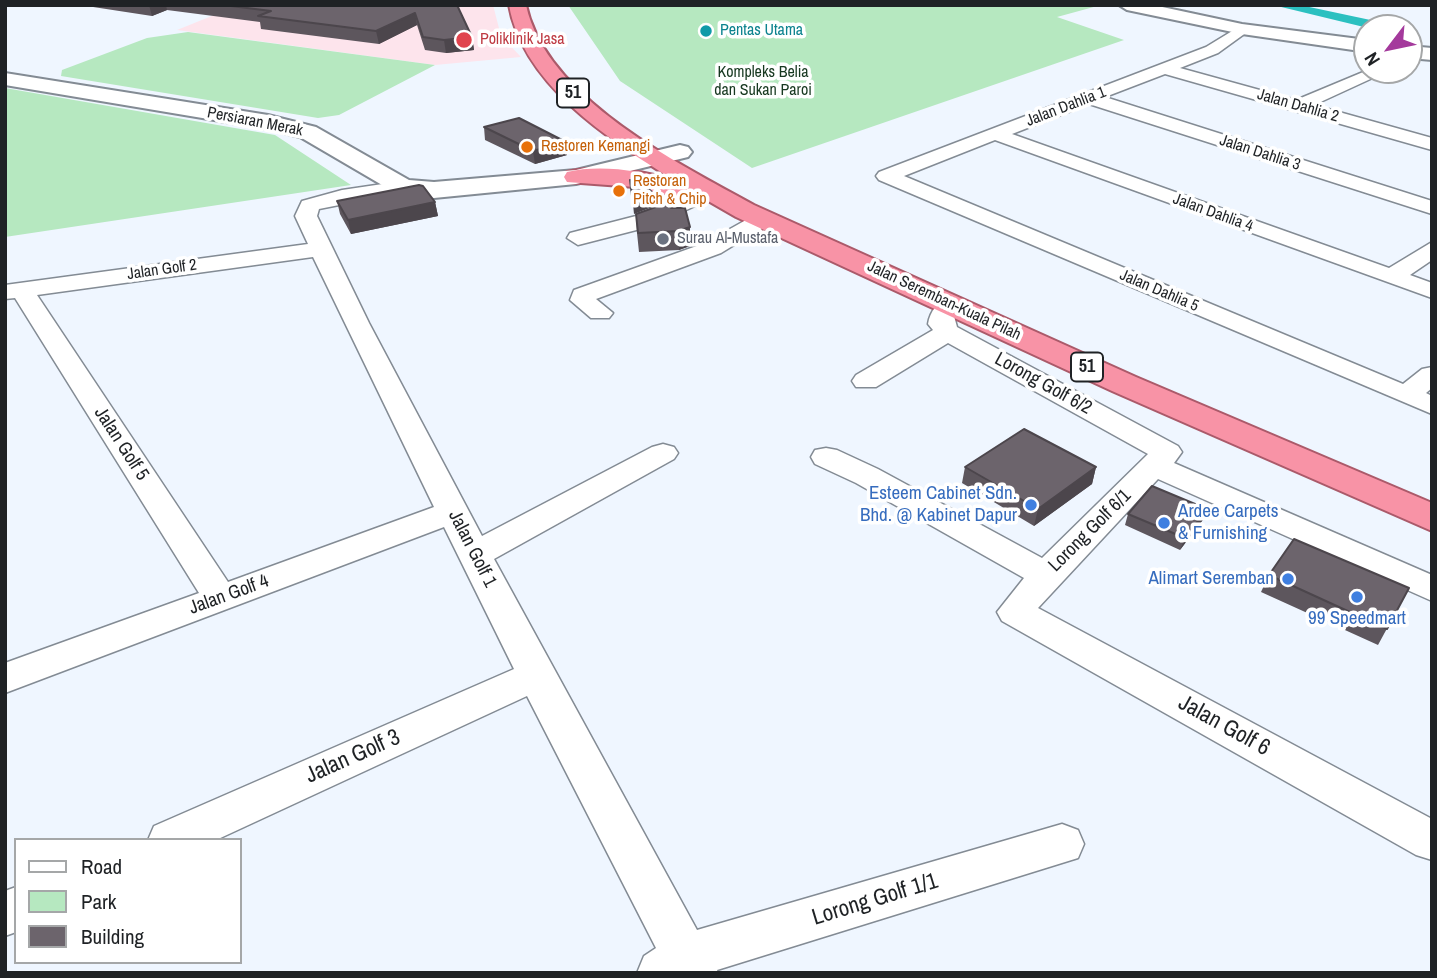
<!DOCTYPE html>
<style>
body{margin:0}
#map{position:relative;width:1437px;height:978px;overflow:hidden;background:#eff6ff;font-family:"Archivo Narrow",sans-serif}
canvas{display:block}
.frame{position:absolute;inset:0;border:7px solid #1f2225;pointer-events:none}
.legend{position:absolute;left:14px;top:838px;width:228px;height:126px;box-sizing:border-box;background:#fff;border:2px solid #a5a7a8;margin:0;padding:9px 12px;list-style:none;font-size:21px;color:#1f2225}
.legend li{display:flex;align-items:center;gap:14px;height:35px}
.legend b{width:35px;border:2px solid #a5a7a8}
.north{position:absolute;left:1353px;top:14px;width:70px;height:70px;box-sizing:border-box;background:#fff;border:2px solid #a5a7a8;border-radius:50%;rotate:238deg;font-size:19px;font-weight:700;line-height:28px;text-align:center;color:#1f2225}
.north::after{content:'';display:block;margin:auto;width:24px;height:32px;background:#a43a9c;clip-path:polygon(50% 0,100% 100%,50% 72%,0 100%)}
</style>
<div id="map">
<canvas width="1437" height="978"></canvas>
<div class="frame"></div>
<ul class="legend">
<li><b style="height:9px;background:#fff"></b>Road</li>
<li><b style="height:19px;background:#b6e8c0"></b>Park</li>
<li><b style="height:19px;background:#6c646c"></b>Building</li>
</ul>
<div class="north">N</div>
</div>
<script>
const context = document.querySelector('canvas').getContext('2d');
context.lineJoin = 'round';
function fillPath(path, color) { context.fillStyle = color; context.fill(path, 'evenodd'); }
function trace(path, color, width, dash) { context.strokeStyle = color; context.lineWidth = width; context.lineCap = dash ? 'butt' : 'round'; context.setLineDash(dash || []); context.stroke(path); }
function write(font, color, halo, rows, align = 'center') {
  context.font = font + ' "Archivo Narrow",sans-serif'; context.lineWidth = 7; context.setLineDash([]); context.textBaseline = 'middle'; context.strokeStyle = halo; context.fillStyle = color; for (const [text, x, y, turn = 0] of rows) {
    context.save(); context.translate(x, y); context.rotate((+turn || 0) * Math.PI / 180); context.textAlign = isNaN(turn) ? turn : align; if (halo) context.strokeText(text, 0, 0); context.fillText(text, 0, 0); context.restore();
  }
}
fillPath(new Path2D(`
 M239 5H493L501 36 521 57 435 65 177 30Z`), '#fde4ec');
fillPath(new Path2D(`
 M568 5H1101L1057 17 1124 40 752 168 620 81Z
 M188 32 435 65 339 115 318 118 61 76 62 70 147 38Z
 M5 88 275 135 351 185 5 237Z`), '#b6e8c0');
fillPath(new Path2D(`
 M1273 5H1300L1408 28H1368Z`), '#2cc0c0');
const minor = new Path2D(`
 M1242 25 1247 26V32L1218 53 1180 68 1296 100 1368 70H1390L1314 105 1432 138V150L1165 74 1105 97 1432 201V214L1089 104 1012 134 1389 268 1432 242V260L1410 275 1432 283V298L995 140 904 176 1403 384 1422 369 1432 367V388L1426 393 1432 396V414L879 180 876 176 879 172 1206 47Z
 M403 181 413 187 410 191 319 209 317 216 369 323 482 536 652 447 663 444 674 447 678 453 674 459 494 559 697 930 1062 824 1078 830 1084 844 1078 858 717 970 718 973H637L644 956 656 948 527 696 216 840H148L154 826 514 669 444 527 5 693V663L199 593 15 298 5 299V285L308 244 295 216 302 201 342 190ZM313 257 434 507 228 582 37 295Z
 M703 189 713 195 710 199 652 226 578 245 567 238 570 233 636 216Z
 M762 211 770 213 773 218 770 223 721 253 596 299 613 313 609 318H591L570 300 574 290 705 243Z
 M951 298 960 300 963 305 954 316 957 327 1178 446 1182 452 1174 463 1432 575V601L1158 479 1038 608 1432 819V860L1416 855 1002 621 997 612 1024 578 856 483 815 464 811 457 815 450 826 448 837 450 878 469 1042 558 1148 454 948 343 876 387H856L852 381 856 375 933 330 928 324C930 311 938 301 951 298Z
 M16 887V932L5 936V891Z`);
const tertiary = new Path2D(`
 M1119 5H1153L1242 24 1367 40V52L1242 34 1127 10Z
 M1409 46 1432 48V60L1409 58Z
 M5 73 268 115 316 127 409 180 434 182 576 170 680 145 688 147 692 152 688 157 576 184 434 198 394 192 300 137 268 129 5 85Z`);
const trunk = new Path2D(`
 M509 5H526C546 98 678 163 754 205L1136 377 1432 503V531L1112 391 736 217 703 198 694 201 635 187 567 182 564 177 567 172C600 164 640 171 672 179 609 139 523 85 509 5Z`);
trace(minor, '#838b94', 3);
trace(tertiary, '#838b94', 4);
trace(trunk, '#ab5a6a', 4);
fillPath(minor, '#fff');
fillPath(tertiary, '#fff');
fillPath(trunk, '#f893a6');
fillPath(new Path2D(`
 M5 5H58L5 7Z
 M80 5H457L472 37 474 50 446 53 425 50 417 25 379 44 261 29 260 22 167 10 152 16Z
 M484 127 567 155 535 164 485 140Z
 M337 201 435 202 438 216 351 234 340 214Z
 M667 203 690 246 679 250 639 252 637 233 636 214Z
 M965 467H1096L1092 484 1034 526 962 483Z
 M1207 509 1202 521 1180 550 1125 525 1128 514Z
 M1269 575 1409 588 1378 645 1261 592Z`), '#5d565d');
fillPath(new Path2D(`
 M149 5H166L167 10 152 16Z
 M415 13 417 25 379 44 376 31Z
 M472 37 474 50 446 53 444 40Z
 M566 142 567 155 535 164 533 151Z
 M655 196V206L634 214 633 204Z
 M435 202 438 216 351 234 348 220Z
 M690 227V246L679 250 678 231Z
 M1096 467 1092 484 1034 526 1038 509Z
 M1207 509 1202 521 1180 550 1185 538Z`), '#4c464c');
const building = new Path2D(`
 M223 5H457L472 37 444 40 423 37 415 13 376 31 258 16 271 11Z
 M519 118 566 142 533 151 484 127Z
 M630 180 643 182 655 196 633 204Z
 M419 185 423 186 435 202 348 220 337 201Z
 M667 203 671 208H685L690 227 678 231 638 233 636 214Z
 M1024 429 1096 467 1038 509 965 467Z
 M1152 486 1207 509 1185 538 1128 514Z
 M1294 539 1409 588 1387 629 1269 575Z`);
fillPath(building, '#6c646c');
trace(building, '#4c464c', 2);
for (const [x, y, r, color] of [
 [706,31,7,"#0f9aa8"],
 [464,40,9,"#e0444e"],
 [527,147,7,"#e8710a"],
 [619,191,7,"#e8710a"],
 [663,239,7,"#6b7280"],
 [1031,505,7,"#3f7fe0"],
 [1164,523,7,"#3f7fe0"],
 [1288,579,7,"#3f7fe0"],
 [1357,597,7,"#3f7fe0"]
]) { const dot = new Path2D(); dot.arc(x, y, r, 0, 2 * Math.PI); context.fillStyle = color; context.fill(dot); trace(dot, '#fff', 2.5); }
write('16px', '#0d838f', '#fff', [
 ["Pentas Utama",720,31]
], 'left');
write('16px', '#be3a42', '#fff', [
 ["Poliklinik Jasa",480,40]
], 'left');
write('16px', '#173820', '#fff', [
 ["Kompleks Belia",763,73],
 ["dan Sukan Paroi",763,91]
]);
write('16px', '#1f2225', '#fff', [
 ["Jalan Dahlia 2",1298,106,16],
 ["Jalan Dahlia 1",1066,107,-21],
 ["Persiaran Merak",255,122,11],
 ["Jalan Dahlia 3",1260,153,18],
 ["Jalan Dahlia 4",1213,213,20],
 ["Jalan Golf 2",162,270,-8],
 ["Jalan Dahlia 5",1159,291,23],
 ["Jalan Seremban-Kuala Pilah",944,301,25]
]);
write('16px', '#c56008', '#fff', [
 ["Restoren Kemangi",541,147],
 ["Restoran",633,182],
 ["Pitch & Chip",633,200]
], 'left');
write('16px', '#5b616d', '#fff', [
 ["Surau Al-Mustafa",677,239]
], 'left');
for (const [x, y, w] of [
 [573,93,32],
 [1087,367,32]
]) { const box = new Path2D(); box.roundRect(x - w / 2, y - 14.5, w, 29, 5); context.fillStyle = '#fff'; context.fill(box); trace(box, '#1f2225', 2); }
write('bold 18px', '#1f2225', null, [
 ["51",573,93],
 ["51",1087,367]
]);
write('19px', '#1f2225', '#fff', [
 ["Lorong Golf 6/2",1043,384,29],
 ["Jalan Golf 5",121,444,57],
 ["Lorong Golf 6/1",1090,531,-45],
 ["Jalan Golf 1",472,549,63],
 ["Jalan Golf 4",229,595,-20]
]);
write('19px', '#366cbe', '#fff', [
 ["Esteem Cabinet Sdn.",1017,494],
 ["Bhd. @ Kabinet Dapur",1017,516],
 ["Ardee Carpets",1178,512,"left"],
 ["& Furnishing",1178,534,"left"],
 ["Alimart Seremban",1274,579],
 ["99 Speedmart",1357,619,"center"]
], 'right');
write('23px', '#1f2225', '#fff', [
 ["Jalan Golf 6",1224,726,29],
 ["Jalan Golf 3",353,757,-24],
 ["Lorong Golf 1/1",875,900,-17]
]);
</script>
